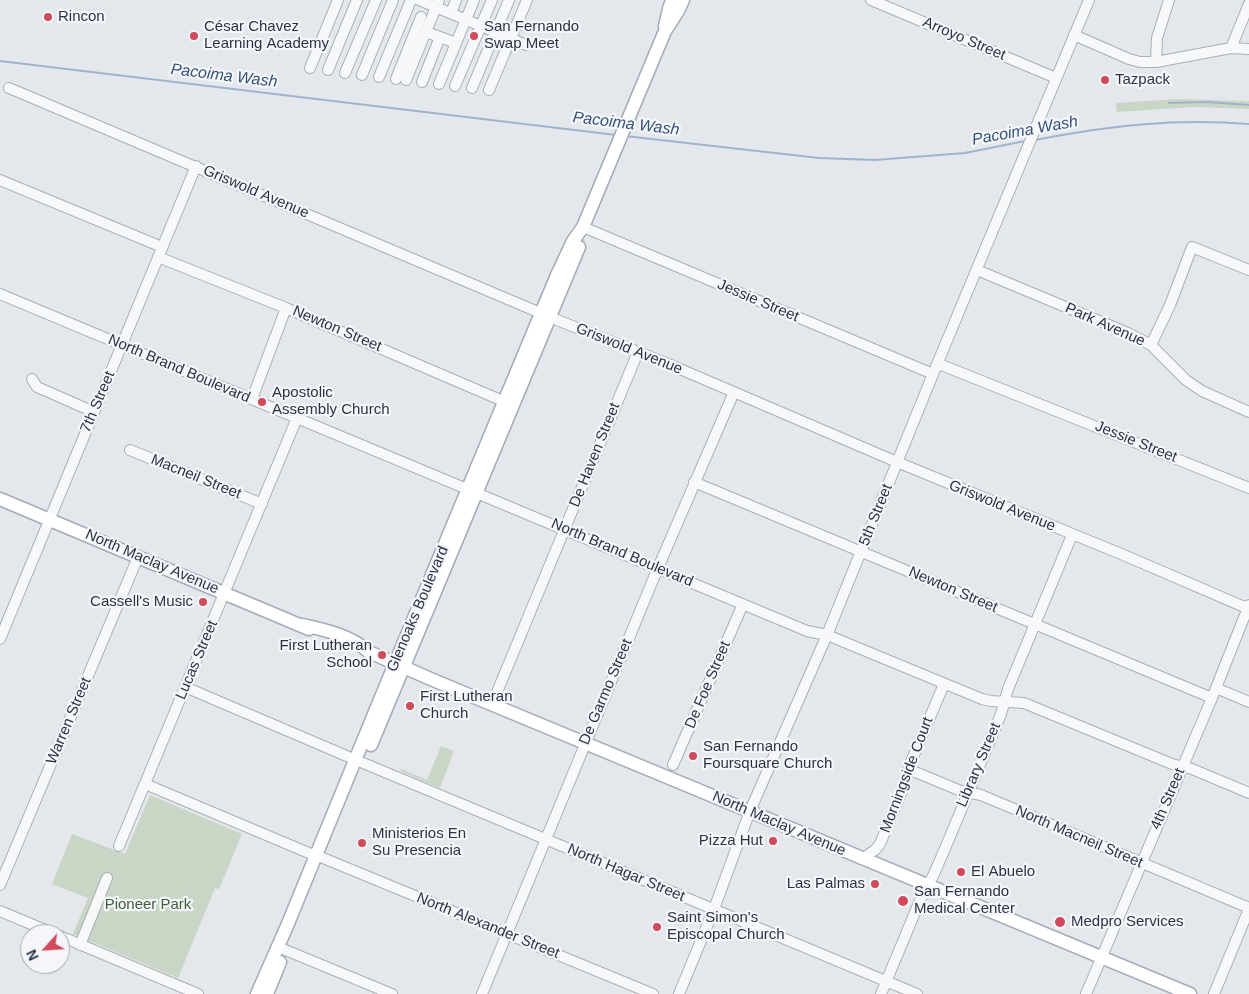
<!DOCTYPE html>
<meta charset="utf-8">
<style>
body{margin:0}
#map{position:relative;width:1249px;height:994px;overflow:hidden;background:#e4e7ec;font-family:Arial,sans-serif}
canvas{display:block}
.north{position:absolute;left:20px;top:924px;width:50px;height:50px;box-sizing:border-box;background:#f4f6f9;border:1px solid #a4a8b1;border-radius:50%;rotate:244deg;font-size:14px;font-weight:700;line-height:20px;text-align:center;color:#2b3445}
.north::after{content:'';display:block;margin:auto;width:18px;height:22px;background:#d1495b;clip-path:polygon(50% 0,100% 100%,50% 72%,0 100%)}
</style>
<div id="map">
<canvas width="1249" height="994"></canvas>
<div class="north">N</div>
</div>
<script>
const context = document.querySelector('canvas').getContext('2d');
context.lineJoin = 'round';
function fillPath(path, color) { context.fillStyle = color; context.fill(path, 'evenodd'); }
function trace(path, color, width, dash) { context.strokeStyle = color; context.lineWidth = width; context.lineCap = dash ? 'butt' : 'round'; context.setLineDash(dash || []); context.stroke(path); }
function write(font, color, halo, rows, align = 'center') {
  context.font = font + ' Arial,sans-serif'; context.lineWidth = 4.5; context.setLineDash([]); context.textBaseline = 'middle'; context.strokeStyle = halo; context.fillStyle = color; for (const [text, x, y, turn = 0] of rows) {
    context.save(); context.translate(x, y); context.rotate((+turn || 0) * Math.PI / 180); context.textAlign = isNaN(turn) ? turn : align; if (halo) context.strokeText(text, 0, 0); context.fillText(text, 0, 0); context.restore();
  }
}
fillPath(new Path2D(`
 M1178 99 1249 101V109L1194 107 1117 112 1116 103Z
 M441 746 454 751 440 788 400 771 401 769 427 780Z
 M150 795 242 834 219 889 215 888 178 978 73 934 88 898 52 884 72 834 125 854Z`), '#c9d6c5');
trace(new Path2D(`
 M0 61 616 135
 M1169 103 1207 102 1249 105
 M625 136 819 158 875 160 965 153 1025 141
 M1035 140C1108 126 1174 118 1249 124`), '#9fb4cc', 2);
const minor = new Path2D(`
 M419 0 526 45
 M871 0 1056 78
 M451 13 456 0
 M426 32 456 43
 M1074 35 1129 59 1140 62H1156L1231 48 1249 49
 M1231 48 1249 4
 M1156 62 1157 38 1169 0
 M310 68 338 0
 M328 70 357 0
 M345 73 376 0
 M362 75 393 0
 M379 77 411 0
 M396 79 421 17
 M406 80 439 0
 M422 82 440 37
 M439 84 474 0
 M455 86 492 0
 M9 88 557 320 666 363 897 462 1126 556 1249 609
 M472 88 509 0
 M489 90 527 0
 M0 180 162 247
 M583 227 933 374
 M158 257 286 308 510 404
 M977 270 1128 333 1151 345 1186 380 1202 391 1249 412
 M0 294 807 631 827 635 982 699 991 701 1024 703 1172 764 1192 769 1249 793
 M1151 345 1170 305 1192 247 1249 270
 M939 364 1249 488
 M32 379 37 387 94 412
 M252 399 286 308
 M130 450 262 504
 M694 482 1212 698
 M0 639 196 166
 M185 687 356 760
 M1216 688 1249 702
 M495 697 638 352
 M363 763 917 994
 M673 765 743 604
 M908 769 961 791 981 795 1249 908
 M145 784 316 856
 M119 846 297 418
 M323 858 653 994
 M862 859 875 850 880 844 904 786 908 769 944 684
 M0 885 138 557
 M0 911 55 934
 M60 936 198 994
 M80 945 107 878
 M278 947 392 994
 M482 994 655 575 734 392
 M679 994 714 909 750 811 827 635 933 374 1089 0
 M881 994 921 898 934 874 949 839 1001 714 1008 689 1072 535
 M1086 994 1212 698 1249 605
 M1214 994 1249 909`);
const major = new Path2D(`
 M665 26 669 9 672 0
 M0 499 309 629
 M303 625C326 630 351 636 369 652L433 680 1190 994
 M371 745 579 247
 M257 994 287 926 379 702 557 275 573 241 583 227 665 31 678 11 683 0
 M267 994 280 962`);
trace(minor, '#a9aeb7', 12);
trace(major, '#a3abb8', 15);
trace(minor, '#f7f8fa', 10);
trace(major, '#fff', 12);
for (const [x, y, r, color] of [
 [48,17,5,"#d1495b"],
 [194,36,5,"#d1495b"],
 [474,36,5,"#d1495b"],
 [1105,80,5,"#d1495b"],
 [262,402,5,"#d1495b"],
 [203,602,5,"#d1495b"],
 [382,655,5,"#d1495b"],
 [410,706,5,"#d1495b"],
 [693,756,5,"#d1495b"],
 [773,841,5,"#d1495b"],
 [362,843,5,"#d1495b"],
 [961,872,5,"#d1495b"],
 [875,884,5,"#d1495b"],
 [903,901,6,"#d1495b"],
 [1060,922,6,"#d1495b"],
 [657,927,5,"#d1495b"]
]) { const dot = new Path2D(); dot.arc(x, y, r, 0, 2 * Math.PI); context.fillStyle = color; context.fill(dot); trace(dot, '#f4f6f9', 2); }
write('15px', '#2b3445', '#f4f6f9', [
 ["Rincon",58,17],
 ["César Chavez",204,27],
 ["Learning Academy",204,44],
 ["San Fernando",484,27],
 ["Swap Meet",484,44],
 ["Tazpack",1115,80],
 ["Apostolic",272,393],
 ["Assembly Church",272,410],
 ["Cassell's Music",193,602,"right"],
 ["First Lutheran",372,646,"right"],
 ["School",372,663,"right"],
 ["First Lutheran",420,697],
 ["Church",420,714],
 ["San Fernando",703,747],
 ["Foursquare Church",703,764],
 ["Ministerios En",372,834],
 ["Su Presencia",372,851],
 ["Pizza Hut",763,841,"right"],
 ["El Abuelo",971,872],
 ["Las Palmas",865,884,"right"],
 ["San Fernando",914,892],
 ["Medical Center",914,909],
 ["Saint Simon's",667,918],
 ["Episcopal Church",667,935],
 ["Medpro Services",1071,922]
], 'left');
write('15px', '#2b3445', '#f4f6f9', [
 ["Arroyo Street",964,39,23],
 ["Griswold Avenue",256,192,23],
 ["Jessie Street",758,301,23],
 ["Park Avenue",1105,325,24],
 ["Newton Street",337,329,23],
 ["Griswold Avenue",629,349,22],
 ["North Brand Boulevard",179,369,23],
 ["7th Street",98,402,-67],
 ["Jessie Street",1136,442,22],
 ["De Haven Street",595,455,-68],
 ["Macneil Street",196,477,22],
 ["Griswold Avenue",1002,506,22],
 ["5th Street",876,515,-68],
 ["North Brand Boulevard",622,553,23],
 ["North Maclay Avenue",152,562,23],
 ["Newton Street",953,590,23],
 ["Glenoaks Boulevard",418,609,-67],
 ["Lucas Street",197,660,-67],
 ["De Foe Street",708,685,-67],
 ["De Garmo Street",606,692,-67],
 ["Warren Street",69,721,-67],
 ["Library Street",979,765,-67],
 ["Morningside Court",907,775,-69],
 ["4th Street",1168,799,-67],
 ["North Maclay Avenue",779,824,23],
 ["North Macneil Street",1079,837,23],
 ["North Hagar Street",626,873,23],
 ["North Alexander Street",488,926,22]
]);
write('15px', '#3f6138', '#f4f6f9', [
 ["Pioneer Park",148,905]
]);
write('italic 16px', '#34527a', '#f4f6f9', [
 ["Pacoima Wash",224,76,7],
 ["Pacoima Wash",626,124,7],
 ["Pacoima Wash",1025,131,-10]
]);
</script>
